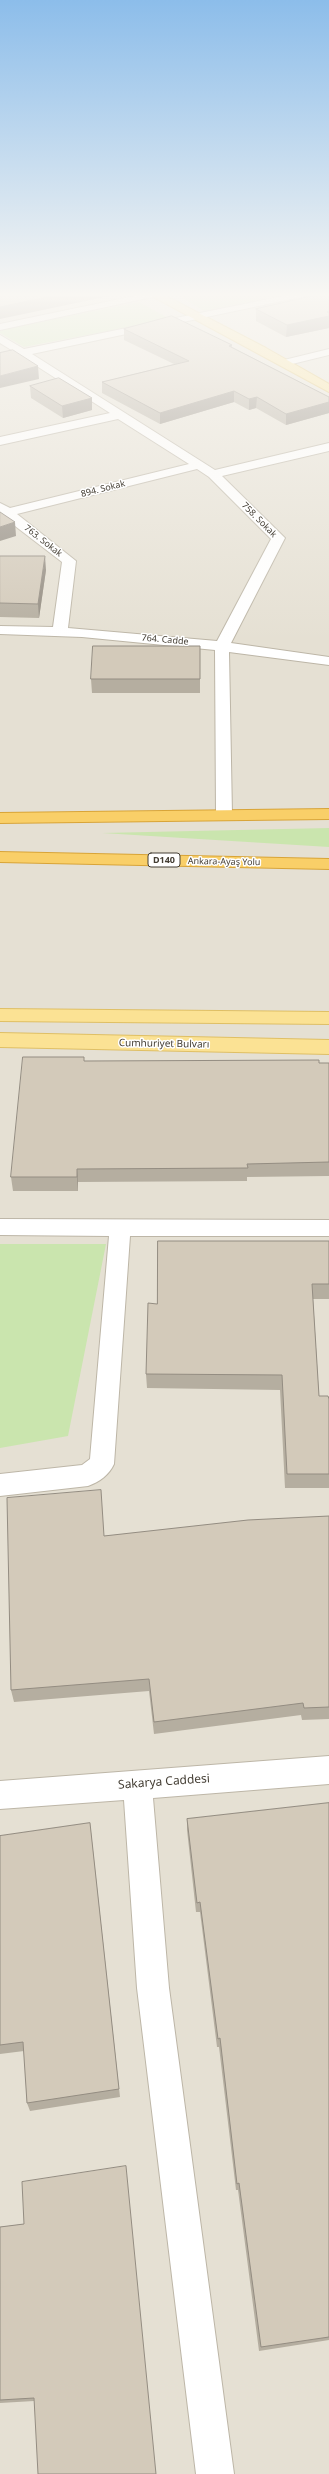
<!DOCTYPE html>
<meta charset="utf-8">
<style>
body{margin:0}
canvas{display:block;background:#f2eee4}
</style>
<canvas width="329" height="2474"></canvas>
<script>
const context = document.querySelector('canvas').getContext('2d');
context.lineJoin = 'round';
function fillPath(path, color) { context.fillStyle = color; context.fill(path, 'evenodd'); }
function trace(path, color, width, dash) { context.strokeStyle = color; context.lineWidth = width; context.lineCap = dash ? 'butt' : 'round'; context.setLineDash(dash || []); context.stroke(path); }
function write(font, color, halo, rows, align = 'center') {
  context.font = font + ' "Noto Sans",sans-serif'; context.lineWidth = 3; context.setLineDash([]); context.textBaseline = 'middle'; context.strokeStyle = halo; context.fillStyle = color; for (const [text, x, y, turn = 0] of rows) {
    context.save(); context.translate(x, y); context.rotate((+turn || 0) * Math.PI / 180); context.textAlign = isNaN(turn) ? turn : align; if (halo) context.strokeText(text, 0, 0); context.fillText(text, 0, 0); context.restore();
  }
}
fillPath(new Path2D(`
 M0 294H329V2474H0Z`), '#e5e0d3');
fillPath(new Path2D(`
 M182 294H285L204 311 178 295Z
 M139 302 170 319 24 347 0 333V330Z
 M329 828V847L102 833Z
 M0 1244H106L68 1436 0 1448Z`), '#cae5ae');
const minor = new Path2D(`
 M144 294H166L0 330V324Z
 M293 294H315L32 354 215 470 329 443V451L222 476 285 538 231 643 329 657V665L229 652 232 815 230 819H218L216 815 215 650 82 637 0 634V626L53 627 62 562 2 516 0 513V503L10 508 189 464 118 419 0 445V437L110 413 21 356 0 360V354L13 351 0 343V335L24 349ZM197 469 209 477 271 539 217 641 68 628 76 561 17 514Z
 M329 349V355L284 366 279 363 280 361Z
 M0 1219 329 1220V1236H130L114 1464C109 1475 99 1482 88 1486L0 1496V1474L82 1465 90 1459 109 1236 0 1235Z
 M329 1756V1784L153 1798 169 1988 234 2474H196L137 1988 124 1800 0 1809V1781Z`);
const major = new Path2D(`
 M148 294H162L266 348 329 384V392Z
 M0 1009 329 1012V1024L0 1021Z
 M0 1033 329 1040V1054L0 1047Z`);
const highway = new Path2D(`
 M329 809V819L0 823V813Z
 M0 852 329 859V869L0 862Z`);
trace(minor, '#bdb6a7', 2);
trace(major, '#dfbf65', 2);
trace(highway, '#d8a438', 2);
fillPath(minor, '#fff');
fillPath(major, '#fbe294');
fillPath(highway, '#f9cf68');
fillPath(new Path2D(`
 M329 294V328L286 337 256 321V309Z
 M124 329 232 345V347L329 397V413L286 425 256 408 249 410 234 402 160 424 102 393V382L174 364 124 340Z
 M30 386 92 398V410L63 418 31 398Z
 M0 556 46 570 39 618 0 617Z
 M91 679H200V693H92Z
 M84 1061 329 1063V1176L247 1177V1181L78 1182V1191H13L11 1177Z
 M329 1241V1299H313L319 1396 329 1399V1488H285L280 1390 147 1388 146 1374 157 1304Z
 M329 1516V1719L302 1720 301 1715 154 1734 149 1691 14 1702 11 1690 104 1536Z
 M329 1803V2340L259 2351 238 2190H236L219 2047H217L200 1912H196L187 1830V1819Z
 M90 1823 120 2097 30 2111 27 2103 24 2051 0 2054V1836Z
 M24 2224 34 2401 0 2403V2227Z`), '#b5aea0');
fillPath(new Path2D(`
 M60 294H114V295L0 319V307Z
 M329 311V328L286 337 287 325Z
 M38 366 39 379 0 388V376Z
 M234 391V402L160 424V413Z
 M257 397 256 408 249 410V399Z
 M92 398V410L63 418 62 406Z
 M329 402V413L286 425V414Z
 M15 522 16 536 0 541V527Z
 M45 556 46 570 39 618 38 604Z
 M77 1169 78 1182V1191L77 1177Z`), '#948d82');
const building = new Path2D(`
 M0 294H60L0 307Z
 M321 294H329V311L327 312 329 313V316L287 325 256 309Z
 M172 316 232 345 229 346 329 397V402L286 414 257 397 249 399 234 391 160 413 102 382 189 361 124 329Z
 M13 350 38 366 0 376V353Z
 M59 378 92 398 62 406 30 386Z
 M0 512 15 522 0 527Z
 M0 556H45L38 604 0 603Z
 M93 646H200V679H91Z
 M23 1057H84V1061L319 1060V1063H329V1162L247 1164 248 1168 77 1169V1177H11Z
 M158 1241H329V1284H312L319 1396H328L329 1399V1474H287L282 1375 146 1374 148 1303 157 1304Z
 M101 1490 104 1536 248 1520 329 1516V1707L304 1708 303 1703 154 1722 149 1679 11 1690 7 1498Z
 M329 1803V2337L261 2347 239 2183 237 2184 220 2038 218 2039 200 1902 197 1903 187 1819Z
 M90 1823 119 2089 27 2103 23 2042 0 2045V1836Z
 M126 2166 156 2474H38L34 2398 0 2400V2227L24 2224 22 2182Z`);
fillPath(building, '#d3caba');
trace(building, '#948d82', 1);
const sky = context.createLinearGradient(0, 0, 0, 641);
sky.addColorStop(0, '#8cbdea');
sky.addColorStop(0.46, '#f9f7f3');
sky.addColorStop(1, '#f9f7f300');
context.fillStyle = sky;
context.fillRect(0, 0, 329, 641);
write('9px', '#443e34', '#fff', [
 ["894. Sokak",103,489,-14],
 ["758. Sokak",259,520,45],
 ["763. Sokak",43,541,38],
 ["764. Cadde",165,640,5],
 ["Ankara-Ayaş Yolu",224,862,1]
]);
for (const [x, y, w] of [
 [164,860,32]
]) { const box = new Path2D(); box.roundRect(x - w / 2, y - 7, w, 14, 3); context.fillStyle = '#fff'; context.fill(box); trace(box, '#443e34', 1); }
write('bold 9px', '#443e34', null, [
 ["D140",164,860]
]);
write('10px', '#443e34', '#fff', [
 ["Cumhuriyet Bulvarı",164,1044,1]
]);
write('12px', '#443e34', '#fff', [
 ["Sakarya Caddesi",164,1782,-4]
]);
</script>
